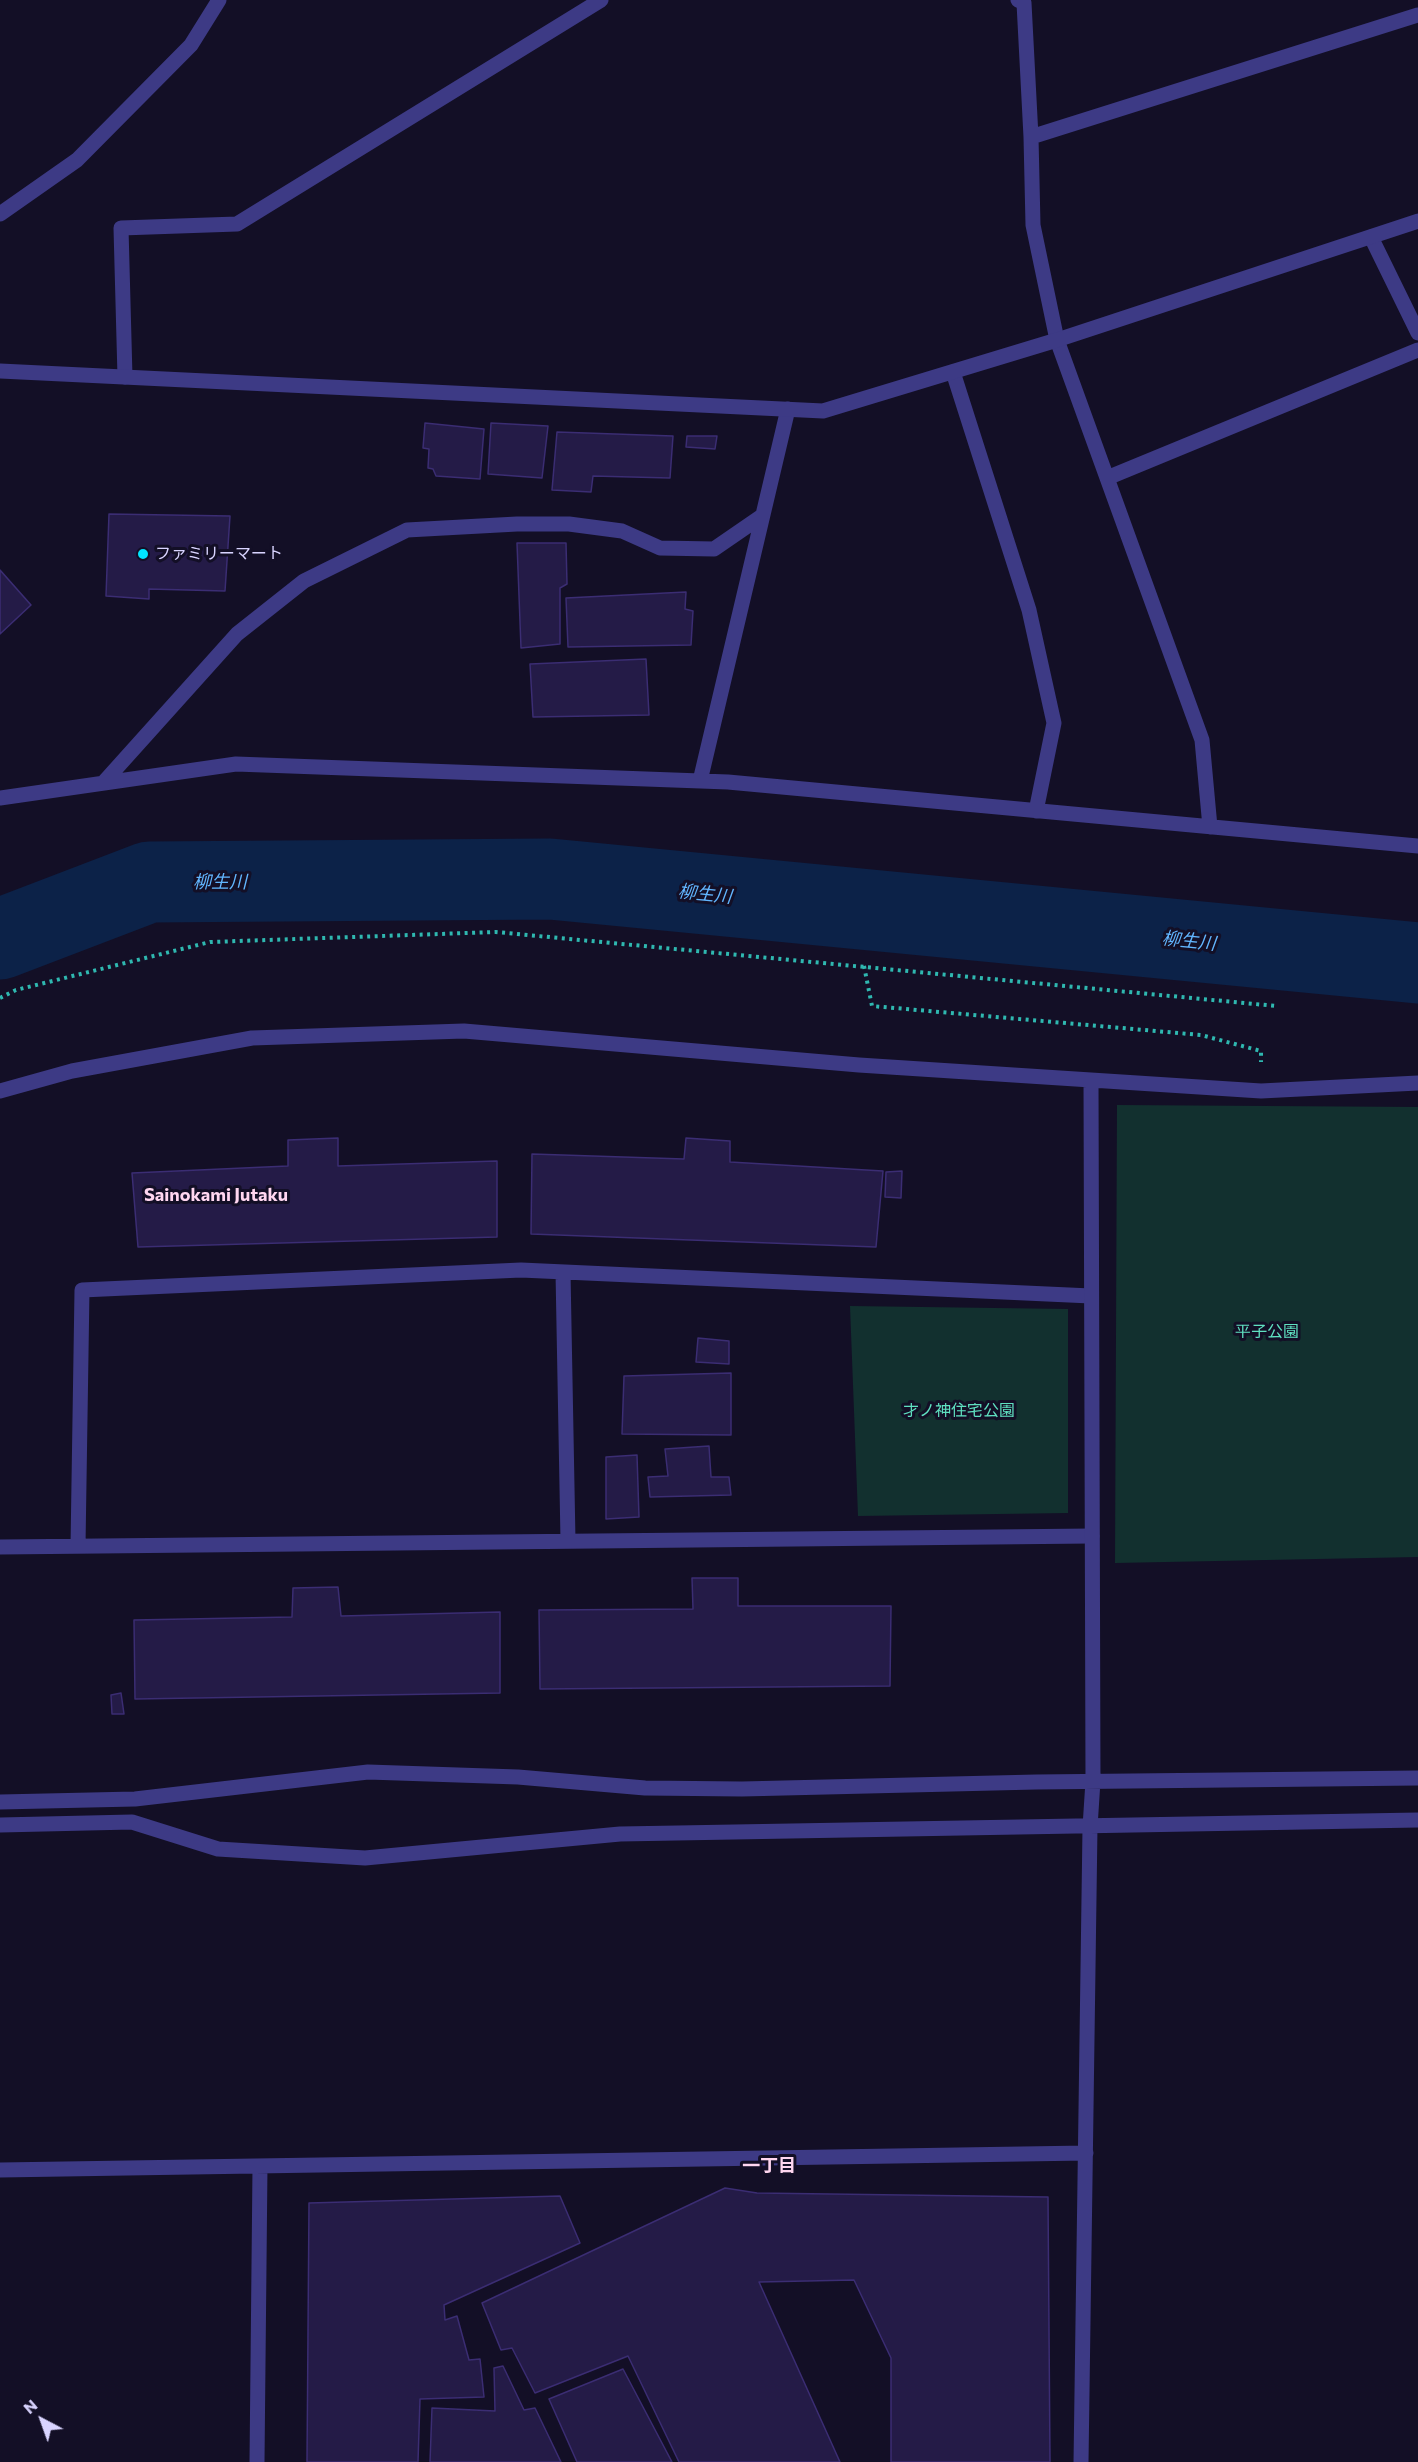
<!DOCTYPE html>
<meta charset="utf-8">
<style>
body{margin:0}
#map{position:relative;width:1418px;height:2462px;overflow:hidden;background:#130f26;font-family:Commissioner,sans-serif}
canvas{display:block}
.north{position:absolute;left:12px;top:2390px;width:60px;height:60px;-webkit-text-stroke:4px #130f26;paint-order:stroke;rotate:319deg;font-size:16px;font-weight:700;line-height:24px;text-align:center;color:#d9d4ff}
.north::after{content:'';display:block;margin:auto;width:21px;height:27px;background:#d9d4ff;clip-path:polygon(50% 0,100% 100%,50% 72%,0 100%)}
</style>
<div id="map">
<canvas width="1418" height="2462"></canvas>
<div class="north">N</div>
</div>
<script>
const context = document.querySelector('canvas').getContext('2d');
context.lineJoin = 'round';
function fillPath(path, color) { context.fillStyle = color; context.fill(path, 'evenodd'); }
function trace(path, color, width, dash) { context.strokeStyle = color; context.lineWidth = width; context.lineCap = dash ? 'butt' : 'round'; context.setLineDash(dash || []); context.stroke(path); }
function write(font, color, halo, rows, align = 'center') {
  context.font = font + ' Commissioner,"Noto Sans JP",sans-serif'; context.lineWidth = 6; context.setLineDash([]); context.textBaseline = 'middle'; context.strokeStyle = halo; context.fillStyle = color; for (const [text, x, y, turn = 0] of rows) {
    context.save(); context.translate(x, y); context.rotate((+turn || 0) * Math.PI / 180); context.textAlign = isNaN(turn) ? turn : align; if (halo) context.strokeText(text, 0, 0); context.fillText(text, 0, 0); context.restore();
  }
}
fillPath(new Path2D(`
 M1117 1105 1418 1107V1557L1115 1563Z
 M850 1306 1068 1309V1513L858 1516Z`), '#12302f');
trace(new Path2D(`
 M0 939 149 882 550 879 1418 963`), '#0c2248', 81);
const building = new Path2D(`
 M425 423 484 429 480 479 436 476 433 469 428 468 429 449 423 448Z
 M491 423 548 426 542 478 488 474Z
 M557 432 673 436 670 478 593 476 591 492 552 490Z
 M687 436H717L715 449 686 447Z
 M109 514 230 516 225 591 149 589V599L106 596Z
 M517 543H566L567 584 560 588V644L521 648Z
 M0 570 31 605 0 634Z
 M686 592 685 609 693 611 691 645 568 647 566 598Z
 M646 659 649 715 533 717 530 664Z
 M338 1138V1166L497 1161V1237L138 1247 132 1173 288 1166V1140Z
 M686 1138 730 1141V1162L883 1171 876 1247 531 1234 532 1154 684 1159Z
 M902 1171 901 1198 885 1197 886 1172Z
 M698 1338 729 1341V1364L696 1362Z
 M731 1373V1435L622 1434 624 1376Z
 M709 1446 711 1477H729L731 1495 650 1497 648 1477 668 1476 665 1449Z
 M637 1455 639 1517 606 1519V1457Z
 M692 1578H738V1606H891L890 1686 540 1689 539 1610 693 1609Z
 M338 1587 341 1616 500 1612V1693L135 1699 134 1620 292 1617 293 1588Z
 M121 1693 124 1714H112L111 1695Z
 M725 2188 757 2193 1048 2197 1050 2462H891V2358L854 2280 759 2282 840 2462H679L628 2356 535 2393 512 2348 501 2350 482 2303Z
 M560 2196 580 2243 444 2305 445 2320 457 2316 469 2360 480 2359 484 2397 420 2399 418 2462H307L309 2203Z
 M503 2366 524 2410 535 2408 561 2462H430L432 2408 495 2411 494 2368Z
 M623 2369 672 2462H577L549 2399Z`);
fillPath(building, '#241b47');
trace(building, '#3b2d73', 1.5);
trace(new Path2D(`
 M864 966 872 1006 1201 1035 1261 1051V1062
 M0 998 16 990 210 942 496 932 1276 1006`), '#2fb8b0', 4, [3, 4.5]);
trace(new Path2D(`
 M563 1272 568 1541
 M78 1546 82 1290 521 1270 1091 1296
 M0 1547 1092 1536`), '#3d3a85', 15);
trace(new Path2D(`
 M1018 0 1024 3 1031 137 1033 225 1057 340 1202 740 1210 827
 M1031 137 1418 15
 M0 214 77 160 191 45 219 0
 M1371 237 1418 333
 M953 372 1029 610 1054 723 1036 811
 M125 377 121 228 237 224 601 0
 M1107 478 1418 350
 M700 781 788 409
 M104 782 237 634 304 581 407 530 517 524H569L622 531 660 548 714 549 762 516
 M0 798 236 764 728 782 1418 846
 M0 1091 72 1071 252 1038 464 1031 859 1065 1261 1091 1418 1083
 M0 1802 135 1799 368 1772 518 1777 645 1788 742 1789 1036 1782 1418 1778
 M0 1825 132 1822 218 1849 365 1858 620 1834 1418 1820
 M0 2170 1086 2153
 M257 2462 260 2166
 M1081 2462 1090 1827 1093 1781 1091 1080`), '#3d3a85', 15);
trace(new Path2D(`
 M0 371 823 411 1057 340 1418 221`), '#3d3a85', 15);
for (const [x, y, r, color] of [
 [143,554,6,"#00e5ff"]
]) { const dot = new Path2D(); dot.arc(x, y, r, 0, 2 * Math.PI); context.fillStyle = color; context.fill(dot); trace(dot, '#130f26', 2); }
write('16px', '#d9d4ff', '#130f26', [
 ["ファミリーマート",155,554]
], 'left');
write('16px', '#5fe0c0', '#130f26', [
 ["平子公園",1267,1332],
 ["才ノ神住宅公園",959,1411]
]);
write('italic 18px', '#62b6ff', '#130f26', [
 ["柳生川",220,882],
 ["柳生川",705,894,6],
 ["柳生川",1189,941,6]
]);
write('bold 18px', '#ffd6f0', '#130f26', [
 ["Sainokami Jutaku",216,1195],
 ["一丁目",769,2166]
]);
</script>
